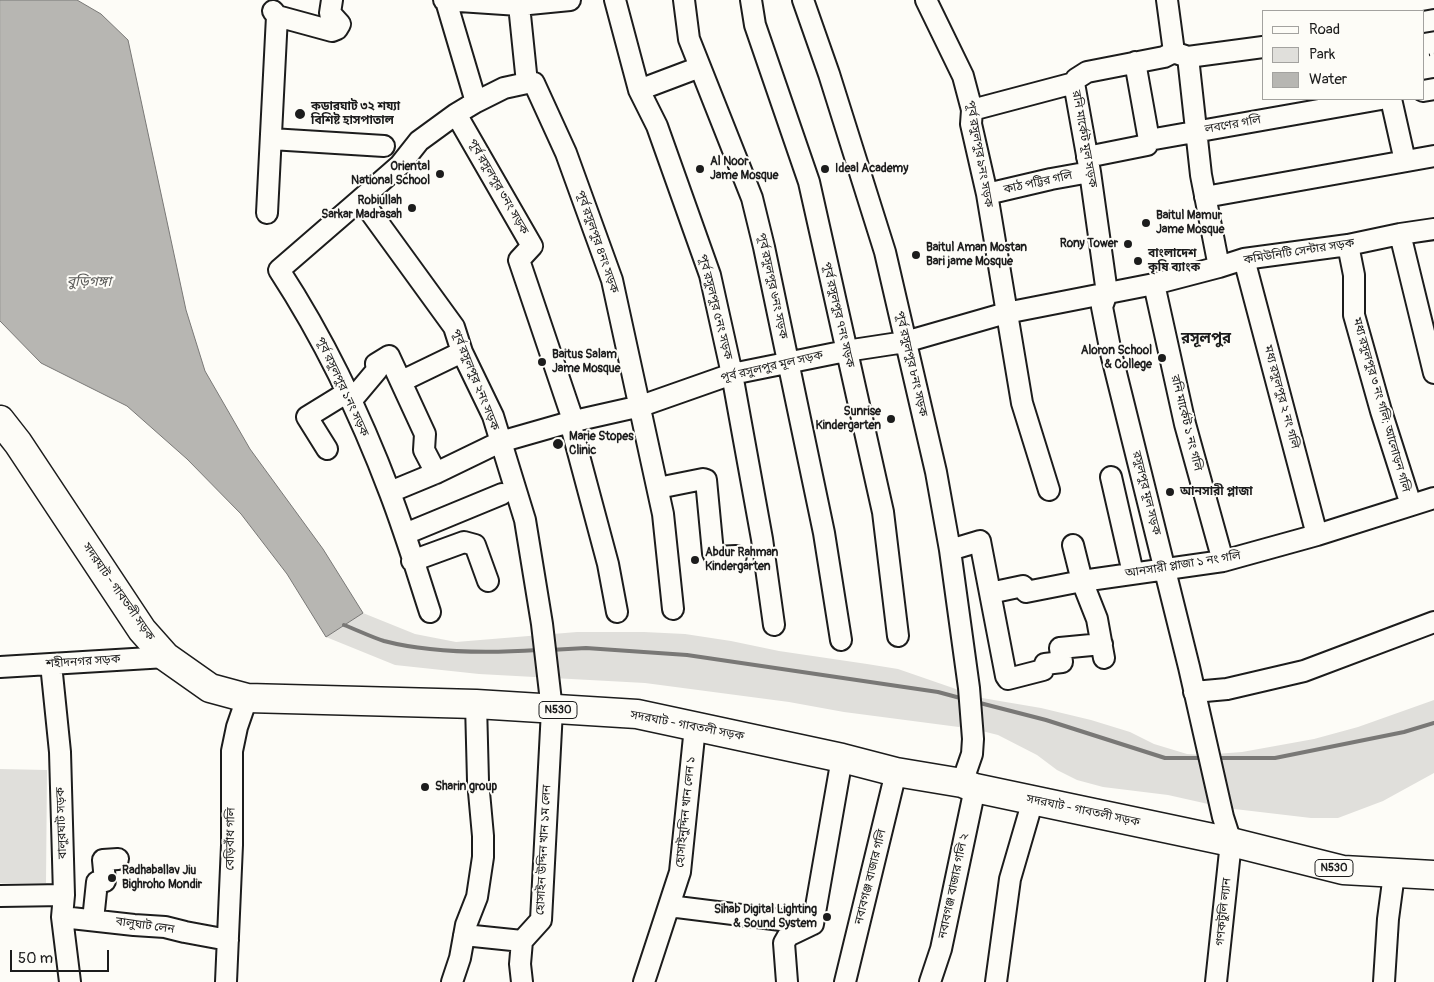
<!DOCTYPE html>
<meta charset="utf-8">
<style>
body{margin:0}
#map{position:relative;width:1434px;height:982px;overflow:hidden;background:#fdfcf7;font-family:Pangolin,sans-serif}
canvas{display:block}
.legend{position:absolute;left:1262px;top:10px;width:162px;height:90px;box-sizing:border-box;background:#fdfcf7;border:1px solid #a3a29f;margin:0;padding:6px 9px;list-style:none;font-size:15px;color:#1c1c1c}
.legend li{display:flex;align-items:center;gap:10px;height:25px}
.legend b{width:25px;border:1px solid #a3a29f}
.scale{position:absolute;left:10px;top:950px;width:99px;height:22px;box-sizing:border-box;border:2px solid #1c1c1c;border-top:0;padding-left:6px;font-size:15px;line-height:18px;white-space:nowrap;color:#1c1c1c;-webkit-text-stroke:4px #fdfcf7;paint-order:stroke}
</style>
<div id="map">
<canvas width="1434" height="982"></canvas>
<ul class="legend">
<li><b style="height:6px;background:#fdfcf7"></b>Road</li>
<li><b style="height:14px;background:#e0dfdb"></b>Park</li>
<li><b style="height:14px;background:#b7b6b2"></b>Water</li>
</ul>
<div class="scale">50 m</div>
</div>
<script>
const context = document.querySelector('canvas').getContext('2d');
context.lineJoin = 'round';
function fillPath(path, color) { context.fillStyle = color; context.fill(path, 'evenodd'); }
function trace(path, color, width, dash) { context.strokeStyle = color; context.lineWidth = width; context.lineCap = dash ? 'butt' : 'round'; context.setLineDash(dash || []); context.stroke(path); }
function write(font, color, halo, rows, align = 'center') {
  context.font = font + ' Pangolin,"Noto Sans Bengali",sans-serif'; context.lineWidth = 4; context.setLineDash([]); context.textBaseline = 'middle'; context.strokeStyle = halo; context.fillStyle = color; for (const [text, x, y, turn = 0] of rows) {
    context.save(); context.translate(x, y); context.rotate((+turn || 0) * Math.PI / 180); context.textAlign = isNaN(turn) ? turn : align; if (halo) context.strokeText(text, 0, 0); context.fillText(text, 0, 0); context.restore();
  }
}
fillPath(new Path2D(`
 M363 613 415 634 456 642 577 632H644L685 634 731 641 779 651 867 664 898 669 982 698 1041 708 1091 720 1130 732 1154 744 1187 754 1202 755 1242 752 1314 739 1358 727 1434 700V773L1383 801 1338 818H1311L1226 808 1168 795 1103 787 1077 780 1057 770 1037 755 998 735 974 729 844 712 789 702 645 683 479 674 395 665 326 637Z
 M0 769 47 770 46 883H0Z`), '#e0dfdb');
const water = new Path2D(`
 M0 0H77L101 14 128 40 186 310 205 371 250 449 323 549 363 613 326 637 287 574 241 514 187 459 127 406 41 363 0 321Z`);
fillPath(water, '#b7b6b2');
trace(water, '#797876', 1);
trace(new Path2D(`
 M344 625C357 630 371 637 384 641 430 653 491 653 538 650
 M550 650 586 648 687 655 938 692 964 699
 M976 702 1046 720 1165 758H1203
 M1215 758H1275L1404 732 1434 723`), '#797876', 4);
const minor = new Path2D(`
 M444 0 519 5 570 0
 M615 0 639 90 657 126 710 275 732 374 762 539 774 625
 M684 0 689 39 752 198 764 247 824 533 841 640
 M751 0 755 25 809 182 883 512 898 636
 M803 0 829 74 885 252 936 472 950 550 969 688 973 739 972 754 962 783
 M926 0 963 76 972 110 971 124 987 194 1022 403 1049 490
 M1167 0 1174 52 1164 57 1087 72 1076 79 1074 83 1090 172 1107 293 1102 307 1111 353 1189 667 1223 817 1231 842 1216 982
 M446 1 476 102 456 114 532 246 519 260 572 417 570 422 608 564 617 612
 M519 5 527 83H534L566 153 612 280 663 514 673 609
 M273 11 277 16 332 31 337 29 340 24 330 13 332 0
 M1423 22 1434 20
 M1176 53 1188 57 1263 47
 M1188 57 1201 175 1219 267
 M1135 62 1149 140
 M639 90 700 67
 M1423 91 1434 89
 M1391 99 1405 161
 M476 102 504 88 527 83
 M972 110 1074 83
 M456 114 419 141 400 165 361 199 454 327 462 352 493 416 525 520 542 624 552 710 541 920 522 941 520 964 522 982
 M271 139 384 146
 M1087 157 1147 145 1149 140 1381 99
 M987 194 1051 179 1090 172
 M1205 197 1434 156
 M361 199 279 270C324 339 361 416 390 493 405 532 417 572 430 612
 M267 213 277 16
 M1400 234 1434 373
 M1348 245 1354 275V315L1381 411 1411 505
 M1244 259 1317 535
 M1154 284 1185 424 1223 561
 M402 381 462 352
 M327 449 307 417 346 393 356 395 377 370 376 364 389 356 425 434 424 450 436 473
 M1111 477 1133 573
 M658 488 703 479 706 480 713 553 715 557 736 556
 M390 492 436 473 500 442 570 422 641 406 732 374 846 351 905 342 1006 313 1154 284 1219 267 1244 259 1348 245 1400 234 1434 229
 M405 534 502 494
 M1073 545 1082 581 1097 619 1104 658
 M950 550 980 541 1006 676 1008 679 1043 670 1045 664 1062 662 1060 648 1102 644
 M412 561 464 542 475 545 488 581
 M990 593 1023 586 1026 592 1082 581 1223 561 1317 535 1434 498
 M51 664 60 752 64 895 62 917 70 982
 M0 667 166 657
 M1194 692 1227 689 1304 671 1434 622
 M0 896 64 895
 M669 906 813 924
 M62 917 134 925 165 927 185 932 228 940
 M93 920 97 882 105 881 103 860 118 859
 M464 935 522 941
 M226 982 232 845V751L237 727 247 698
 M452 982 460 958 466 925 477 897 483 857V836L478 781 476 704
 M644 982 680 872 695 727
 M787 982 784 943 788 936 813 924 842 758
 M845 982 896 772
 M930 982 941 949 975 788
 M996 982 1010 879 1033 800
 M1384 982 1388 919 1394 874`);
const highway = new Path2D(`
 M0 420 18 443 142 630 166 657 210 688 247 698 476 704 637 714 842 758 896 772 962 783 975 788 1231 842 1343 870 1434 875`);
trace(minor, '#1c1c1c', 24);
trace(highway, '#1c1c1c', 31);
trace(new Path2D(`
 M1429 55 1434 54`), '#1c1c1c', 2.5, [1, 4]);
trace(minor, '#fdfcf7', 20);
trace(highway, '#fdfcf7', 28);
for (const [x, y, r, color] of [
 [300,114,6,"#1c1c1c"],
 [700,169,5,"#1c1c1c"],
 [825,169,5,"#1c1c1c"],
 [440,174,5,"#1c1c1c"],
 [412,208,5,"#1c1c1c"],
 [1146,223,5,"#1c1c1c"],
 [1128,244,5,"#1c1c1c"],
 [916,255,5,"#1c1c1c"],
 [1138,261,5,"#1c1c1c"],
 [1162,358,5,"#1c1c1c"],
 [542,362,5,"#1c1c1c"],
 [891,419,5,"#1c1c1c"],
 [558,444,6,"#1c1c1c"],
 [1170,492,5,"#1c1c1c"],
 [695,560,5,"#1c1c1c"],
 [425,787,5,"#1c1c1c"],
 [112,878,5,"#1c1c1c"],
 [827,917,5,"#1c1c1c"]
]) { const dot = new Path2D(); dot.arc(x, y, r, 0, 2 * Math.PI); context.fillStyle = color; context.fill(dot); trace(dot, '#fdfcf7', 2); }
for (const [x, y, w] of [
 [558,710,38],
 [1334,868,38]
]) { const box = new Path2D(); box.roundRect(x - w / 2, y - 8.5, w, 17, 4); context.fillStyle = '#fdfcf7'; context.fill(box); trace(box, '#1c1c1c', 1); }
write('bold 11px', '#1c1c1c', null, [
 ["N530",558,710],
 ["N530",1334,868]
]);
write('bold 12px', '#1c1c1c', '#fdfcf7', [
 ["কুড়ারঘাট ৩২ শয্যা",311,107],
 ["বিশিষ্ট হাসপাতাল",311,121],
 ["Al Noor",710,162],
 ["Jame Mosque",710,176],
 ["Oriental",430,167,"right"],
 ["National School",430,181,"right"],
 ["Ideal Academy",835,169],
 ["Robiullah",402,201,"right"],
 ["Sarkar Madrasah",402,215,"right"],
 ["Baitul Mamur",1156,216],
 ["Jame Mosque",1156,230],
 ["Rony Tower",1118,244,"right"],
 ["Baitul Aman Mostan",926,248],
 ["Bari jame Mosque",926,262],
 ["বাংলাদেশ",1148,254],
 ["কৃষি ব্যাংক",1148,268],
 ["Aloron School",1152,351,"right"],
 ["& College",1152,365,"right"],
 ["Baitus Salam",552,355],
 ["Jame Mosque",552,369],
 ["Sunrise",881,412,"right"],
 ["Kindergarten",881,426,"right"],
 ["Marie Stopes",569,437],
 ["Clinic",569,451],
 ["আনসারী প্লাজা",1180,492],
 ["Abdur Rahman",705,553],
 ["Kindergarten",705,567],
 ["Sharin group",435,787],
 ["Radhaballav Jiu",122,871],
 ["Bighroho Mondir",122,885],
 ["Sihab Digital Lighting",817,910,"right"],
 ["& Sound System",817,924,"right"]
], 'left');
write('12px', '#1c1c1c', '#fdfcf7', [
 ["লবণের গলি",1233,125,-10],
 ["রনি মার্কেট মূল সড়ক",1084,139,80],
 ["পূর্ব রসুলপুর ৯নং সড়ক",979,154,80],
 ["কাঠ পট্টির গলি",1038,183,-12],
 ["পূর্ব রসুলপুর ৩নং সড়ক",498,187,60],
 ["পূর্ব রসুলপুর ৪নং সড়ক",597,242,71],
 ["কমিউনিটি সেন্টার সড়ক",1299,252,-9],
 ["পূর্ব রসুলপুর ৬নং সড়ক",772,286,78],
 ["পূর্ব রসুলপুর ৫নং সড়ক",715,307,76],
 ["পূর্ব রসুলপুর ৭নং সড়ক",838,315,77],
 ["পূর্ব রসুলপুর ৮নং সড়ক",911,364,77],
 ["পূর্ব রসুলপুর মূল সড়ক",772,367,-13],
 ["পূর্ব রসুলপুর ২নং সড়ক",475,380,68],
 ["পূর্ব রসুলপুর ১নং সড়ক",342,387,65],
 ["মধ্য রসুলপুর ২ নং গলি",1281,397,75],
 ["মধ্য রসুলপুর ৩ নং গলি; আলোড়ন গলি",1381,405,74],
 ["রনি মার্কেট ১ নং গলি",1186,423,76],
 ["রসুলপুর মূল সড়ক",1146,493,76],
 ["আনসারী প্লাজা ১ নং গলি",1183,565,-9],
 ["সদরঘাট - গাবতলী সড়ক",118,592,55],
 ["শহীদনগর সড়ক",83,662,-4],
 ["সদরঘাট - গাবতলী সড়ক",687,726,11],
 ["সদরঘাট - গাবতলী সড়ক",1083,811,12],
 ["হোসাইনুদ্দিন খান লেন ১",686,812,-84],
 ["বালুরঘাট সড়ক",62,823,-92],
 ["বেড়িবাঁধ গলি",231,839,-89],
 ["হোসাইন উদ্দিন খান ১ম লেন",544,850,-87],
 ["নবাবগঞ্জ বাজার গলি",871,877,-76],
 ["নবাবগঞ্জ বাজার গলি ২",954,886,-78],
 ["গণকটুলি ল্যান",1224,912,-84],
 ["বালুঘাট লেন",145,926,8]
]);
write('italic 14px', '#5a5a58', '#fdfcf7', [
 ["বুড়িগঙ্গা",89,282]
]);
write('bold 15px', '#1c1c1c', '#fdfcf7', [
 ["রসূলপুর",1206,339]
]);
</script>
